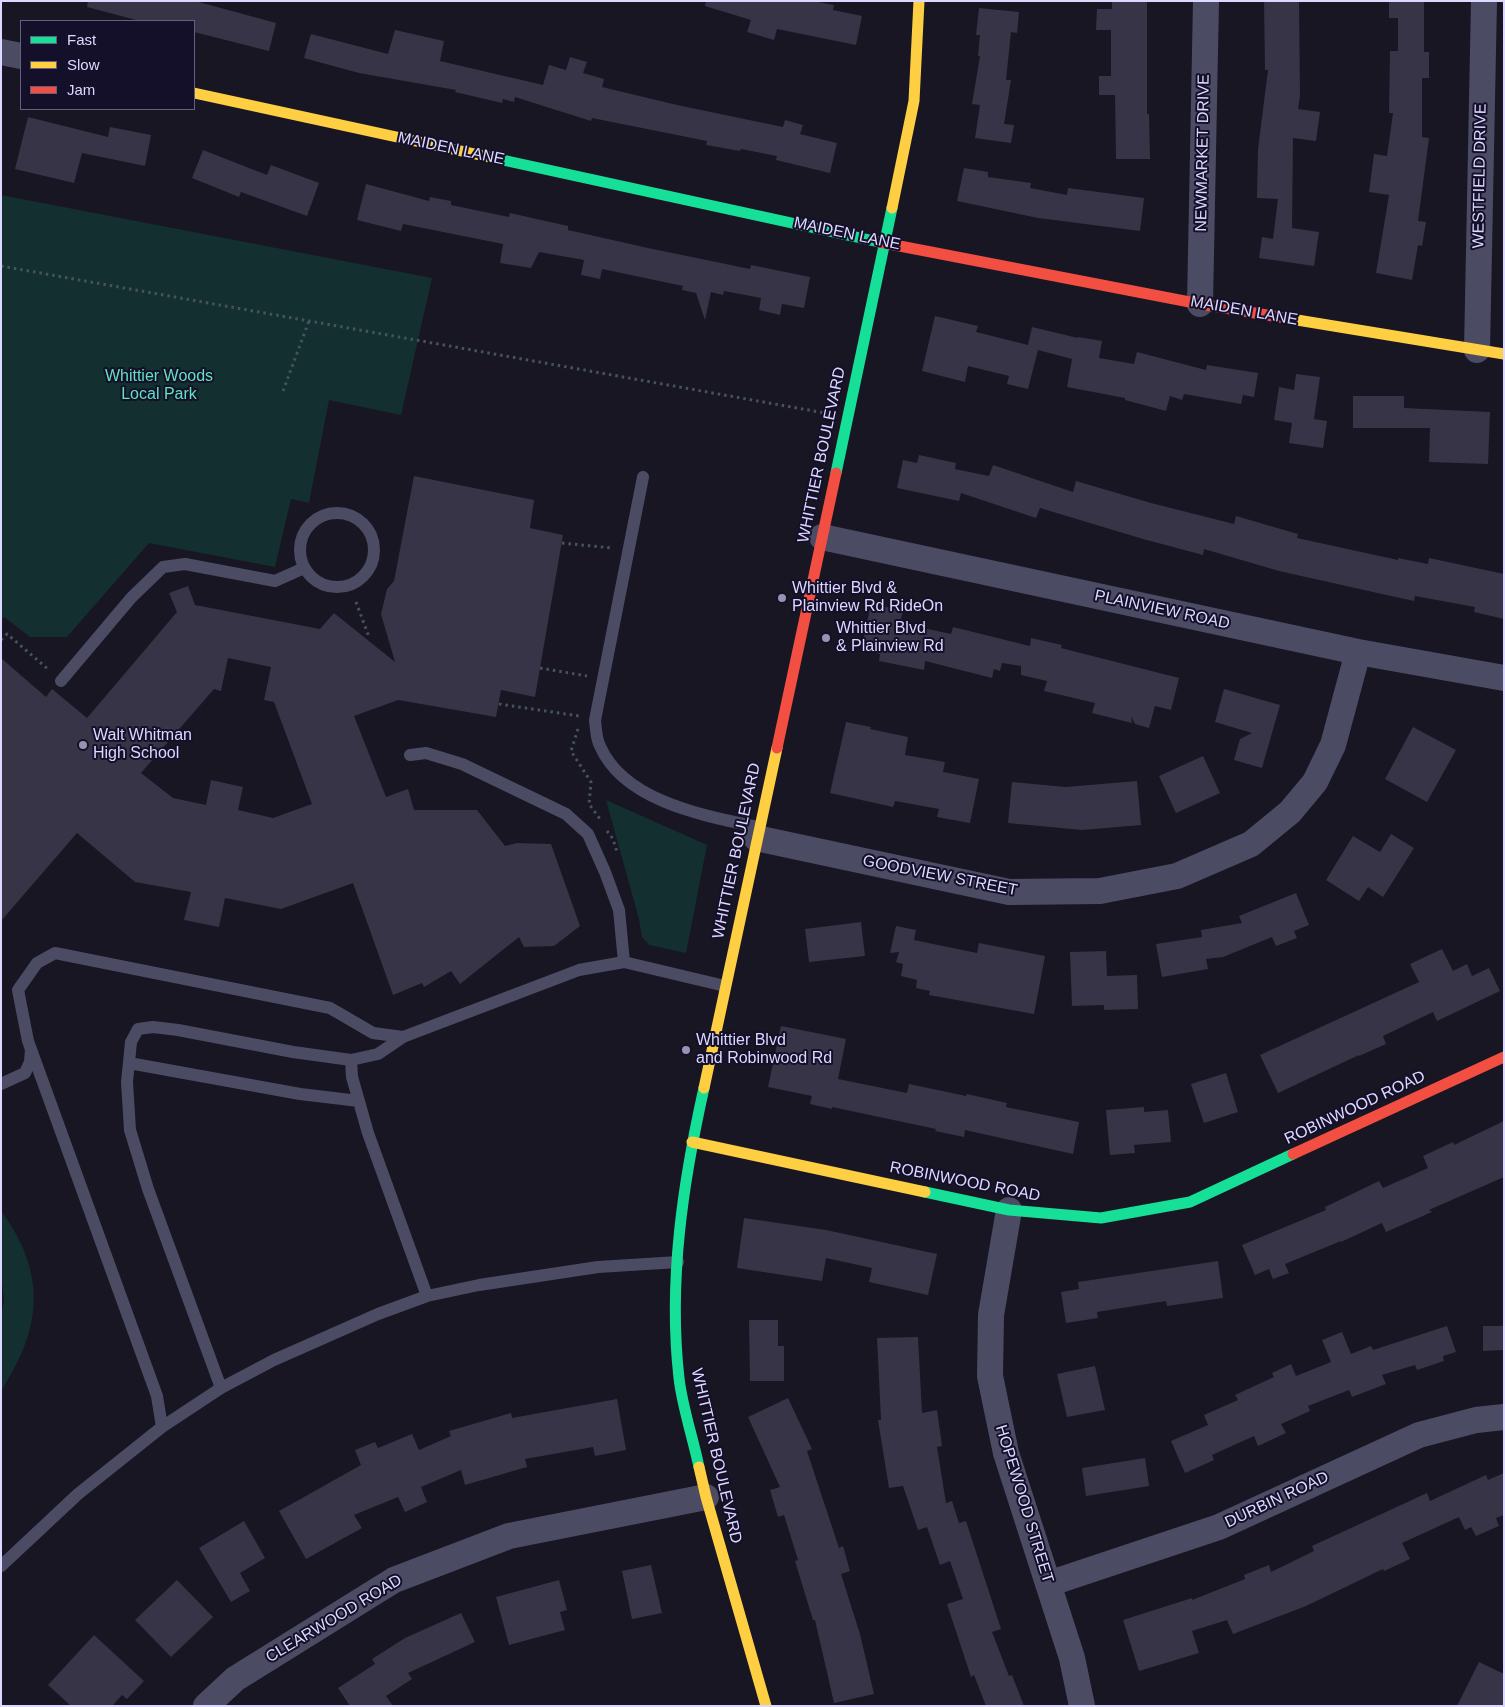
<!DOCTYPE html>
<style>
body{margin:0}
#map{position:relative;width:1505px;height:1707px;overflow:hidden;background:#181623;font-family:Helvetica,sans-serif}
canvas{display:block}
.frame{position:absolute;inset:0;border:2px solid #dcd8ff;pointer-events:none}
.legend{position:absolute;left:20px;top:20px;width:175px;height:90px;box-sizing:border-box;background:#141029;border:1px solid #64607f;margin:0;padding:6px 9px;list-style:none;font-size:15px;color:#dcd8ff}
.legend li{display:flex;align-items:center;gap:10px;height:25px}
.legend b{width:25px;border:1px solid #64607f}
</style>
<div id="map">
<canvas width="1505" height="1707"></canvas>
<div class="frame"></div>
<ul class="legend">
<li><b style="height:6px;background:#16e098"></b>Fast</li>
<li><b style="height:6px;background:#ffcf43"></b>Slow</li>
<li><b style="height:6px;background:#f24e42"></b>Jam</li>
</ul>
</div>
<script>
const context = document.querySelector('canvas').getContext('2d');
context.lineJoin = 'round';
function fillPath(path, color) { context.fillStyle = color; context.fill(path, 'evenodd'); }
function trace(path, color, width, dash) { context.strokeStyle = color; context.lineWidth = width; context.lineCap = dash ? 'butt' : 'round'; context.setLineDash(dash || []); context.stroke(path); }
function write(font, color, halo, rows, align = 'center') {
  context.font = font + ' Helvetica,sans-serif'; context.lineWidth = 4; context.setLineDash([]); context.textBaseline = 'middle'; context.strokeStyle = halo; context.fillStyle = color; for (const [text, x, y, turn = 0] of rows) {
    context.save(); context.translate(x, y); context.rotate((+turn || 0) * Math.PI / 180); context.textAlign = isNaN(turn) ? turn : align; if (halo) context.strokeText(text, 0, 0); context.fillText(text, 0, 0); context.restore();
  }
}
fillPath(new Path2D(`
 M1 195 432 278 401 415 329 400 309 503 291 499 275 567 149 543 67 637H30L4 617 1 620Z
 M606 800 707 845 686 953 649 945 642 937 639 919Z
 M1 1211C32 1252 44 1298 24 1347 18 1363 9 1377 1 1392V1318L4 1299 1 1276Z`), '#142f30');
fillPath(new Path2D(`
 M88 1H195L276 23 269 51 194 32V21H140L87 7Z
 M706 1H813L834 5 833 10 862 16 856 45 777 29 774 40 747 32 751 20 705 6Z
 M1112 1H1147V114H1149L1150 159H1116L1115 95H1099V76H1111V30H1096L1097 9H1112Z
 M1264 1H1299L1300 96 1298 109 1320 112 1316 141 1293 138 1292 228 1319 232 1314 266 1259 258 1262 237 1273 239 1278 199 1257 198 1258 149 1268 70H1265Z
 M1389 1H1424V52H1429V78H1422V137L1429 138 1418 221 1426 222 1422 246 1418 245 1412 280 1376 273 1389 195 1369 192 1374 154 1387 156 1393 113H1389L1390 51H1398V18H1389Z
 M979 8 1019 12 1017 33 1011 32 1006 80H1011L1004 124 1014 125 1011 143 975 138 980 105 972 104 980 56H978L980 35H976Z
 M395 30 444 41 440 61 543 85 549 65 566 70 570 57 587 62 583 73 604 79 602 87 677 105 783 127 785 120 803 125 800 134 837 143 830 173 776 160 777 156 741 149 740 151 706 145 707 141 592 118 591 121 515 97 514 102 503 99 502 103 455 92 456 90 359 73 304 58 311 34 388 54Z
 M28 117 108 137 110 127 151 135 145 166 82 153 74 183 15 169Z
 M203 150 267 175 271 165 319 183 307 216 241 192 239 197 192 178Z
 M964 168 988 172V177L1031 183 1030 188 1067 195 1068 188 1144 198 1140 231 1038 218 957 201Z
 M366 184 429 201 430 197 451 201V205L509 217 510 213 568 226V230L648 248 750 269 751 265 810 277 804 308 782 304 780 315 759 310 761 298 724 291 723 295 711 292 705 320 696 293 682 290 683 286 602 269 600 279 581 275 584 260 539 252 531 268 500 263 503 244 403 224 401 231 357 220Z
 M935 316 978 326 976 332 1028 345 1032 327 1078 338V337L1102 341 1099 358 1134 364 1137 352 1206 370 1207 365 1258 373 1254 397 1243 395 1241 404 1184 394 1182 400 1170 396 1166 411 1125 400V398L1067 387 1072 359 1038 350 1028 389 1007 384 1009 376 968 366 965 382 922 371Z
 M1296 374 1320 377 1314 419 1327 421 1323 448 1289 443 1292 423 1274 420 1279 387 1294 390Z
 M1353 396H1404V408L1490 412 1488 464 1429 462 1430 428H1353Z
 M919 455 956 463 955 469 989 476 993 465 1073 492 1076 481 1151 503 1234 524 1236 516 1298 534 1297 538 1398 560V558L1428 564 1429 558 1504 574V619L1474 612 1475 607 1415 596 1414 601 1391 596 1279 571 1204 549 1203 555 1143 539 1040 508 1036 518 961 493 959 501 897 488 903 460 917 463Z
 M414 476 534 500 530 528 563 535 535 697 501 690 496 717 398 700 354 716 386 797 408 789 414 810H477L505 846 517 843 551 844 580 926 554 946 524 947 519 937 460 984 451 971 424 987 422 983 393 995 353 883 281 909 225 898 219 927 184 920 191 892 135 882 77 833 1 921V658L46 697 52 689 87 718 177 612 169 593 188 586 195 605 320 629 334 613 395 662 381 614 387 589 394 581ZM228 658 271 667 264 700 274 702 312 804 273 818 238 810 243 787 211 780 206 805 173 798 141 773 214 689 221 691Z
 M871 604 903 610 900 623 951 634 953 627 1030 646 1031 638 1062 645 1061 648 1179 678 1171 710 1155 706 1149 728 1135 724 1131 716 1132 723 1092 713 1095 703 1044 691 1047 681 1021 675V666L1002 663 1000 671 994 669 992 678 925 661 924 670 879 661 880 654 861 650Z
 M1224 689 1280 705 1262 768 1234 760 1240 739 1252 733 1215 722Z
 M846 722 871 727 870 729 908 737 905 755 945 762 943 772 979 779 970 823 937 817 939 809 895 801 893 807 830 793Z
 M1413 727 1456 750 1427 802 1385 779Z
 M1203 756 1220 793 1176 813 1159 776Z
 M1137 781 1141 825 1082 830 1008 823 1012 782 1066 787Z
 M1391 834 1414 848 1383 897 1368 887 1359 901 1326 880 1353 836 1380 852Z
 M1296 893 1309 925 1294 931 1297 938 1276 946 1272 937 1223 957 1206 959 1208 969 1162 977 1156 944 1202 937 1201 930 1242 923 1239 916Z
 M861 922 865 956 809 962 805 929Z
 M896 926 916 930 914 940 977 953 979 943 1045 956 1034 1014 929 995 930 991 916 988 917 980 901 976 903 964 896 962 899 952 890 953Z
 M1442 949 1453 971 1467 964 1472 976 1489 968 1500 991 1437 1021 1433 1012 1383 1036 1386 1044 1359 1056V1055L1278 1093 1260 1055 1419 982 1410 964Z
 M1106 951 1107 976 1137 975 1138 1009 1104 1010V1005L1072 1006 1070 952Z
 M781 1026 846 1039 838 1079 907 1093 909 1084 966 1096 967 1094 1007 1103 1006 1107 1079 1122 1073 1154 965 1130 964 1137 935 1131 936 1129 832 1107V1109L810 1104 812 1096 768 1087Z
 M1226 1073 1238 1112 1204 1123 1191 1084Z
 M1144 1107V1112L1168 1110 1171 1142 1134 1145 1135 1153 1110 1155 1106 1110Z
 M1504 1121V1177L1429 1210 1432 1212 1386 1232 1382 1223 1341 1242V1241L1285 1264 1289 1273 1273 1279 1269 1269 1255 1275 1242 1245 1326 1210 1325 1207 1379 1181 1383 1188 1428 1168 1423 1156 1453 1142 1454 1145Z
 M744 1218 826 1230 937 1254 928 1295 869 1282 872 1268 826 1258 822 1281 737 1268Z
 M1218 1261 1223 1298 1167 1306 1166 1301 1097 1312 1098 1318 1066 1323 1061 1292 1079 1289 1078 1282Z
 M749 1320H778V1346H784V1381H750Z
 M1447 1326 1456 1352 1443 1356 1444 1361 1417 1370 1415 1365 1382 1375 1386 1384 1352 1397 1349 1390 1308 1406 1310 1411 1281 1424 1286 1433 1258 1446 1254 1436 1212 1455 1214 1460 1185 1473 1171 1441 1208 1425 1204 1415 1238 1400 1235 1395 1274 1377 1272 1373 1291 1364 1296 1376 1331 1362 1322 1340 1342 1332 1351 1354 1371 1346 1373 1350Z
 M1483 1326H1504V1350L1483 1351Z
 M918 1337 922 1413 937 1410 942 1446 937 1447 946 1503 952 1501 959 1523 966 1521 1001 1629 992 1632 1009 1676 1012 1675 1024 1706H986L974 1675 971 1677 947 1604 963 1599 950 1561 940 1565 927 1527 918 1530 903 1486 889 1488 878 1420H881L877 1338Z
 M1095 1366 1105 1410 1067 1417 1057 1374Z
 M788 1398 812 1449 807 1451 839 1548 843 1546 850 1571 841 1574 860 1634 874 1694 834 1703 815 1620H813L795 1561 798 1560 784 1515 778 1517 770 1490 780 1487 748 1417Z
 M617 1399 626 1450 595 1456 593 1447 525 1459 527 1467 465 1485 461 1470 421 1487 427 1502 405 1512 398 1497 354 1515 362 1528 306 1559 279 1511 361 1465 355 1450 375 1442 378 1448 412 1434 419 1450 451 1436 449 1431 511 1413 512 1418Z
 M1145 1458 1149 1486 1086 1496 1082 1468Z
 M1504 1473V1515L1496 1518 1499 1526 1476 1536 1471 1527 1465 1530 1459 1517 1402 1543 1410 1559 1384 1571 1383 1569 1306 1606 1233 1634 1227 1620 1192 1631 1199 1653 1139 1671 1123 1620 1192 1598V1600L1245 1579 1244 1575 1269 1565 1271 1572 1314 1551 1312 1546 1427 1493 1430 1501 1486 1475 1488 1480Z
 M244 1521 265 1558 240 1573 250 1591 231 1602 199 1548Z
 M651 1565 662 1613 632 1619 622 1571Z
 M177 1580 213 1617 171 1657 135 1620Z
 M559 1580 567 1610 560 1612 565 1630 509 1645 496 1597Z
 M461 1613 475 1642 408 1673 412 1679 386 1696 393 1706H350L338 1688 375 1664 372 1659 405 1638Z
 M94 1635 144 1681 127 1699 122 1695 112 1706H71L48 1685Z
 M1479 1662 1504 1674V1706H1457Z`), '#363446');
trace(new Path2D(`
 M1 266 825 413
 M283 391 309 321
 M562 543 612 548
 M356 602 369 637
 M1 640 7 634 49 670
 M540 668 587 676
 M499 704 579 716
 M578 729 571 751 591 782 589 804 600 819
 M607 831 613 839 617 852`), '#465262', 3, [2.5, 4]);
trace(new Path2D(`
 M643 477 595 720C596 728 596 739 600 746 624 802 706 816 758 827
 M300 550a37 37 0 1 1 74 0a37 37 0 1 1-74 0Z
 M61 681 131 598 163 567 185 564 275 581 304 568
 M410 755 426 753 462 764 566 814 588 834 605 872 619 910 624 962
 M351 1060 352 1077 368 1133 427 1296
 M129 1063 300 1094 359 1101
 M1 1084 25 1073 30 1062 31 1049
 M221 1388 148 1189 130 1130 127 1082 131 1042 138 1029 153 1027 178 1030 293 1052 351 1060 378 1054 403 1037 579 970 624 962 725 986
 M162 1427 157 1396 28 1041 18 990 37 963 55 953 330 1008 373 1033 403 1037
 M1 1566 78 1494 162 1427 221 1388 274 1360 378 1314 427 1296 479 1285 598 1267 678 1262`), '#4c4b64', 12);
trace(new Path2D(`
 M1 52 21 56
 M1200 304 1206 1
 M1477 350 1484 1
 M822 537 1358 652 1504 678
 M756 838 1009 892 1100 891 1177 876 1251 844 1290 812 1315 782 1333 745 1358 652
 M1009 1210 991 1315 990 1376 1006 1453 1072 1658 1082 1706
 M1048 1584 1219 1527 1419 1435 1476 1420 1504 1417
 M206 1706 235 1679 394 1580 509 1536 706 1497`), '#4c4b64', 26);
trace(new Path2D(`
 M498 159 879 242
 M836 473 892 208
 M925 1192 1009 1210 1101 1218 1190 1202 1293 1154
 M699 1467C693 1438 682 1406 679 1378 668 1281 683 1182 704 1088`), '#16e098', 11);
trace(new Path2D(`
 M194 93 498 159
 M892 208 914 101 919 1
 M1285 318 1504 354
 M704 1088 777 748
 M692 1142 925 1192
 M699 1467 706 1497 766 1706`), '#ffcf43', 11);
trace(new Path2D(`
 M879 242 1200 304 1285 318
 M777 748 836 473
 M1293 1154 1504 1057`), '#f24e42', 11);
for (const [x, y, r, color] of [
 [782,598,5,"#9794b2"],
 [826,638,5,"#9794b2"],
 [83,745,5,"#9794b2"],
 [686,1050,5,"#9794b2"]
]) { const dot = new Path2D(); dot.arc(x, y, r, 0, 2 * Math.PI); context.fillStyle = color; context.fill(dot); trace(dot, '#141029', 2); }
write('16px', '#dcd8ff', '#141029', [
 ["MAIDEN LANE",451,149,12],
 ["NEWMARKET DRIVE",1203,153,-89],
 ["WESTFIELD DRIVE",1480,176,-89],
 ["MAIDEN LANE",847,234,12],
 ["MAIDEN LANE",1244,311,10],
 ["WHITTIER BOULEVARD",822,455,-78],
 ["PLAINVIEW ROAD",1162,610,12],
 ["WHITTIER BOULEVARD",737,851,-78],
 ["GOODVIEW STREET",940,876,11],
 ["ROBINWOOD ROAD",1355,1108,-25],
 ["ROBINWOOD ROAD",965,1182,11],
 ["WHITTIER BOULEVARD",716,1456,77],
 ["DURBIN ROAD",1277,1500,-25],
 ["HOPEWOOD STREET",1024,1504,73],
 ["CLEARWOOD ROAD",334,1619,-31]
]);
write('16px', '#61e2c1', '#141029', [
 ["Whittier Woods",159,377],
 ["Local Park",159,395]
]);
write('16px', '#dcd8ff', '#141029', [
 ["Whittier Blvd &",792,589],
 ["Plainview Rd RideOn",792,607],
 ["Whittier Blvd",836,629],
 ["& Plainview Rd",836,647],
 ["Walt Whitman",93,736],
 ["High School",93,754],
 ["Whittier Blvd",696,1041],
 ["and Robinwood Rd",696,1059]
], 'left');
</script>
